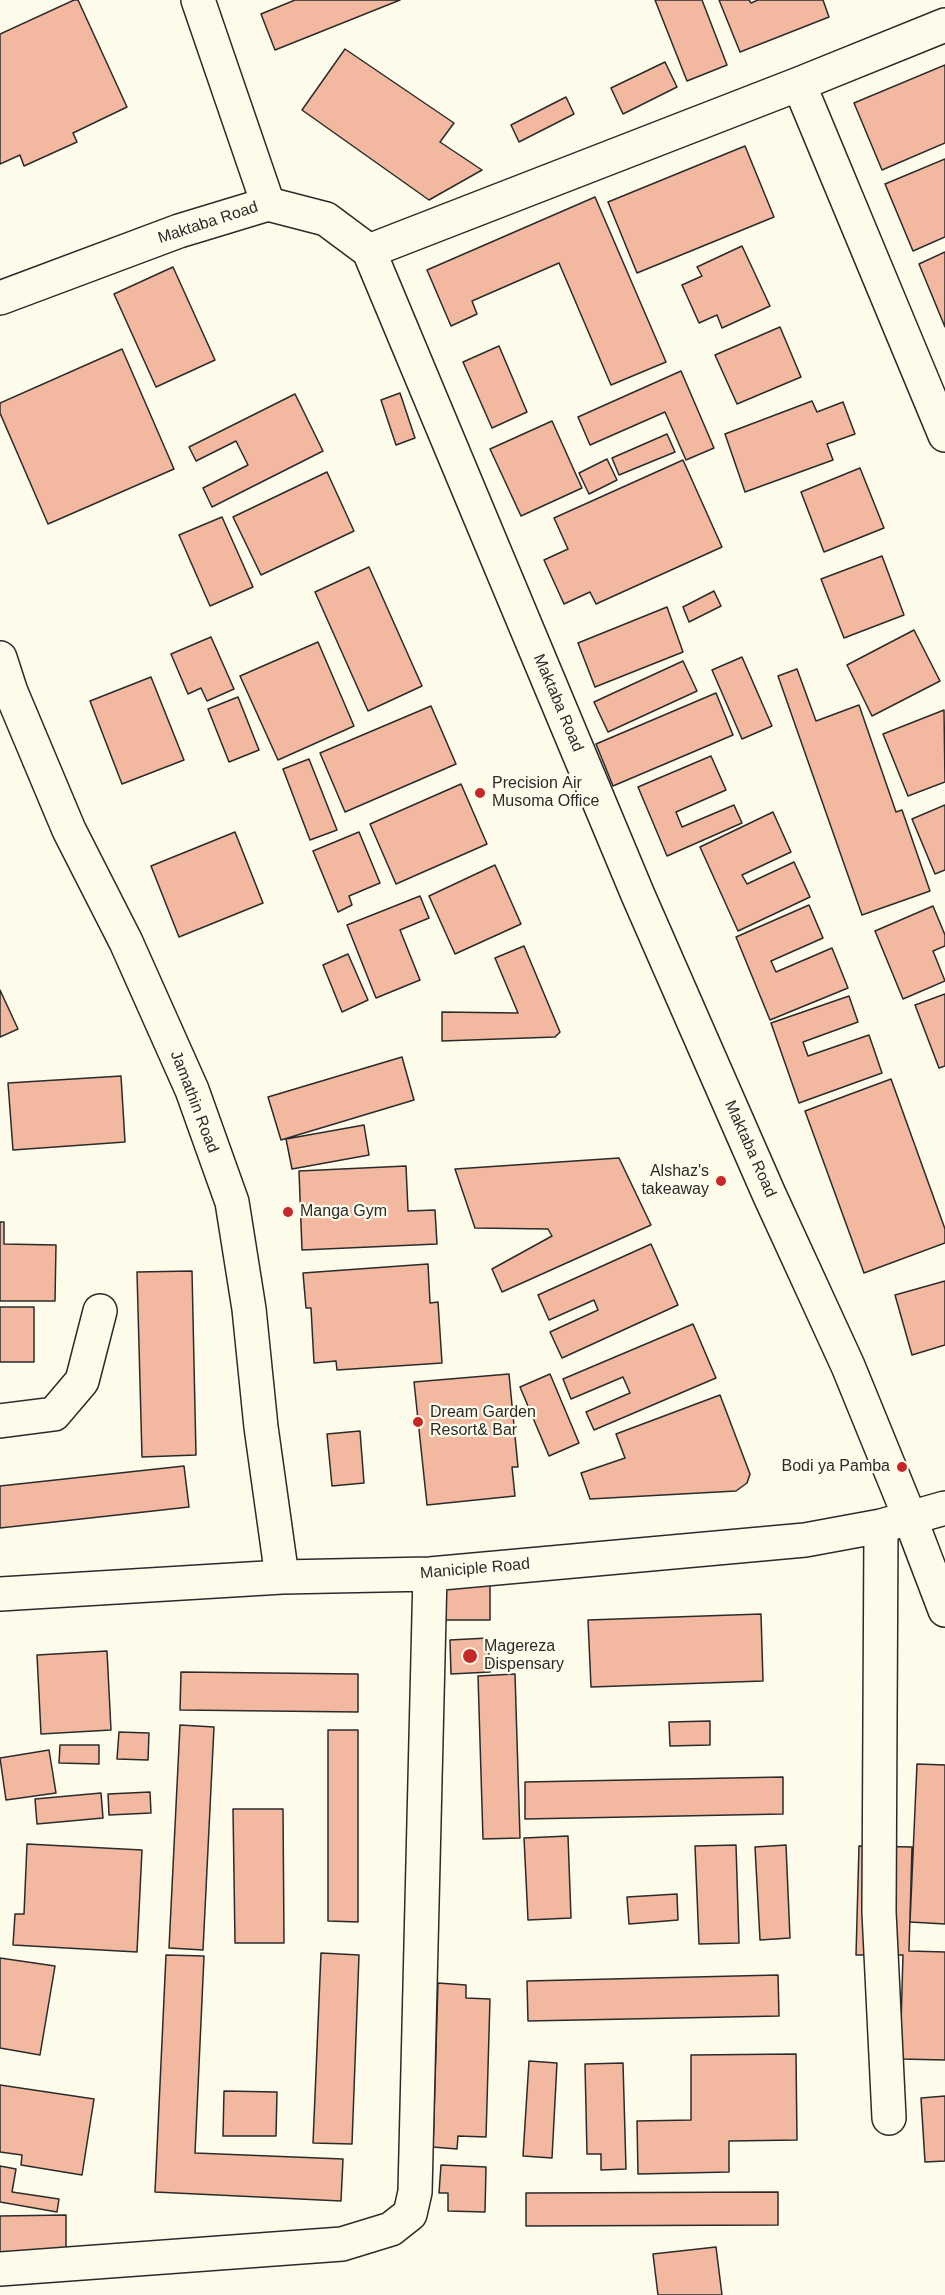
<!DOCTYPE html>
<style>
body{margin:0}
canvas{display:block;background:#fdfbea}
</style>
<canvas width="945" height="2295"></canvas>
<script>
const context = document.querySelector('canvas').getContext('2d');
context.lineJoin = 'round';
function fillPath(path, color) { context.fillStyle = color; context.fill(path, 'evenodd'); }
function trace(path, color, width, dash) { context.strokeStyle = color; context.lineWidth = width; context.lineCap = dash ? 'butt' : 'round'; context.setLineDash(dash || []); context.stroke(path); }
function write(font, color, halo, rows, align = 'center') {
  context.font = font + ' Arial,sans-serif'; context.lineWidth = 4.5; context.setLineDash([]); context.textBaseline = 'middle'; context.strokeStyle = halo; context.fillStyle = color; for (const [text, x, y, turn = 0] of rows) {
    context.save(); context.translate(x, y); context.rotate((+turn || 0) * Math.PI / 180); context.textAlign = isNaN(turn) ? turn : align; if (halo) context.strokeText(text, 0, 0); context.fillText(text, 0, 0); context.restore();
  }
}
const building = new Path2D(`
 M74 0H78L127 107 73 133 77 142 24 166 20 155 0 164V34Z
 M295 0H400L275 50 261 14Z
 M655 0H702L727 65 687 81Z
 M719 0H749L751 3 758 0H823L829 17 740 52Z
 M345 49 454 123 440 142 482 170 429 200 302 110Z
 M665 62 677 87 623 114 611 88Z
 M945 65V143L882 170 854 103Z
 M566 97 574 114 519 142 511 125Z
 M745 146 774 217 637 273 608 202Z
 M945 159V237L913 251 885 184Z
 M595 197 666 362 611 385 559 263 472 301 477 314 451 326 427 270Z
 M742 246 770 306 722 328 717 315 699 323 682 285 702 276 697 267Z
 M945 252V327L919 264Z
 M173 267 215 360 156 387 114 294Z
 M780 327 801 377 737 404 715 355Z
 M499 346 527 412 492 428 463 362Z
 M122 349 174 469 48 524 0 413V403Z
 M681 371 714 448 686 460 665 412 590 445 578 417Z
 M400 393 415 438 396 445 381 400Z
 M295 394 323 451 212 507 203 488 248 465 236 441 196 461 189 447Z
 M812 401 817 412 843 402 855 434 827 444 833 460 745 492 725 434Z
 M552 421 582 488 521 516 490 449Z
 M667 434 675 452 619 475 612 458Z
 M607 459 617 480 589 494 579 473Z
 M683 460 722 547 596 604 590 592 564 604 544 560 568 549 554 518Z
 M860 468 884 528 824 552 801 492Z
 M327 472 354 531 261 575 233 517Z
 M222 517 253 587 210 606 179 535Z
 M882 556 904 615 844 638 821 579Z
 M369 567 422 686 368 711 315 592Z
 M714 591 721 606 689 622 683 607Z
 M667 607 683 652 595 687 578 643Z
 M914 630 940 681 872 716 847 665Z
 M211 637 234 689 207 701 201 688 188 694 171 654Z
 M318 642 354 726 278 760 240 676Z
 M742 657 772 726 742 739 712 670Z
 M683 661 697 691 608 732 594 702Z
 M797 669 816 721 859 705 896 812 902 810 930 891 862 915 778 676Z
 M151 677 184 760 122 784 90 701Z
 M716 693 733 735 613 786 596 744Z
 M238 697 259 750 229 762 208 709Z
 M431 706 456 764 345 812 320 753Z
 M944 710 945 782 908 796 883 734Z
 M711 756 726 790 676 812 682 827 734 805 742 823 667 856 638 787Z
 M309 759 337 830 310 840 283 769Z
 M461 784 487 844 396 884 370 824Z
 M945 805V870L935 874 912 819Z
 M773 812 791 852 742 875 747 884 794 862 810 897 738 931 700 847Z
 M235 832 263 903 179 937 151 866Z
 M359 832 380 883 349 896 352 905 338 912 313 851Z
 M495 865 521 924 455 954 429 896Z
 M420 896 429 918 400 930 420 980 376 998 347 925Z
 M809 905 823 938 771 961 776 972 832 948 848 988 770 1020 736 937Z
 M933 906 945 935V946L933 951 945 981 903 999 875 931Z
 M524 946 560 1032 555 1037 442 1041V1012L518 1013 495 958Z
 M348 954 368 1000 342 1012 323 965Z
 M0 990 18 1029 0 1037Z
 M945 994V1066L939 1068 915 1005Z
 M849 996 858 1022 803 1042 808 1056 869 1035 882 1073 799 1103 771 1023Z
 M402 1057 414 1100 281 1140 268 1097Z
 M121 1076 125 1142 13 1150 8 1083Z
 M891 1079 945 1229V1243L864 1273 805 1111Z
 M364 1125 369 1155 292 1169 286 1139Z
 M619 1158 651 1225 502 1292 492 1269 552 1236 548 1229 475 1228 455 1169Z
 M406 1166 408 1211 435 1210 437 1244 302 1250 299 1171Z
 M0 1222H4V1244L56 1245 55 1301H0Z
 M651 1244 678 1305 562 1358 550 1332 598 1310 594 1300 549 1320 538 1295Z
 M428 1264 430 1303 438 1302 442 1363 337 1370 336 1361 314 1363 311 1308H306L303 1273Z
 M192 1271 196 1455 142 1457 137 1272Z
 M945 1281V1345L912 1355 895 1295Z
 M0 1307H34V1362H0Z
 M693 1324 716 1378 594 1430 586 1412 630 1393 623 1377 571 1399 563 1379Z
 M509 1374 518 1467H512L515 1496 427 1505 414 1382Z
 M550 1374 579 1443 549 1456 520 1387Z
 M720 1395 750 1474 747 1483 736 1491 590 1499 581 1473 625 1458 616 1434Z
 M360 1431 364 1483 332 1486 327 1434Z
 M184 1466 189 1507 0 1528V1486Z
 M445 1585H490V1620H445Z
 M761 1614 763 1681 591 1687 588 1620Z
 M488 1638 490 1672 451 1674 450 1640Z
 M107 1651 111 1730 41 1734 37 1655Z
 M181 1672 358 1674V1712L180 1710Z
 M515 1674 520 1838 483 1839 478 1676Z
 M710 1721V1745L670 1746 669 1722Z
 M180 1725 214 1727 203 1950 169 1948Z
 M328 1730H358V1922L328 1921Z
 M119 1732 149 1733 148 1760 117 1759Z
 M60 1745H99V1764L59 1763Z
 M49 1750 56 1793 6 1800 0 1758Z
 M917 1764 945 1765V1924L910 1922Z
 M783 1777V1814L525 1819V1782Z
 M150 1792 151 1813 109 1815 108 1794Z
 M101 1793 103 1818 37 1824 35 1799Z
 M233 1809H283L284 1943H235Z
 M568 1836 571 1918 528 1920 524 1838Z
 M27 1844 142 1850 137 1952 13 1945 15 1914H24Z
 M736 1845 739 1943 699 1944 695 1846Z
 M786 1845 790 1938 760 1940 755 1847Z
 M859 1846 912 1847 909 1951 945 1952V2060L900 2059 903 1955H856Z
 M677 1894 678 1920 629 1924 627 1897Z
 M321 1953 359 1955 352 2144 313 2143Z
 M166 1955 204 1956 195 2153 343 2159 341 2201 155 2192Z
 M0 1958 55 1966 40 2055 0 2048Z
 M778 1975 779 2016 528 2021 527 1981Z
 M438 1983 466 1985V1998L490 1999 486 2137 458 2136 457 2149 433 2147Z
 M796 2054 797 2140 729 2141V2172L638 2174 637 2121 691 2120V2055Z
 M529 2061 557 2063 552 2158 523 2156Z
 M623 2063 626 2169 601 2170V2154H587L585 2064Z
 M0 2085 94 2099 82 2175 21 2165 22 2155 0 2152Z
 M224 2091 277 2092 276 2136H223Z
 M945 2096V2161L925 2162 921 2098Z
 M441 2165 486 2167 485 2212 448 2211V2193H439Z
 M0 2166 16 2169 12 2192 59 2199 57 2212 0 2202Z
 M778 2192V2225L526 2226V2193Z
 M66 2215V2261L0 2254V2216Z
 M716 2247 722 2295H658L653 2254Z`);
fillPath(building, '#f2b8a0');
trace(building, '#2b2b2b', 1.5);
const minor = new Path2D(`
 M198 0 268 204
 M799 84 945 435
 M369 251 799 84 945 25
 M0 298 179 231 268 204 326 219 369 251 638 895 769 1194 848 1366 910 1518 945 1610
 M0 658 11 692 69 830 126 942 192 1090 232 1202 249 1309 261 1427 282 1577
 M0 1421 54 1414 82 1381 100 1311
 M881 1526 879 1912 889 2118
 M0 1594 282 1577 430 1574 805 1540 881 1526 945 1508
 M0 2269 342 2244 391 2229 410 2214 415 2192 430 1574`);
trace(minor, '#2b2b2b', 36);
trace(minor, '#fdfbea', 33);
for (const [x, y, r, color] of [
 [480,793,6,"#c62828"],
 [721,1181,6,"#c62828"],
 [288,1212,6,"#c62828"],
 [418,1422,6,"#c62828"],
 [902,1467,6,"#c62828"],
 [470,1656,8,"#c62828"]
]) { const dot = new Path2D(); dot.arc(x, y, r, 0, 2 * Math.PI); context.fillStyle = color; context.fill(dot); trace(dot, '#fdfbea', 2); }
write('16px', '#2b2b2b', '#fdfbea', [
 ["Maktaba Road",208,223,-18],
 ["Maktaba Road",558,703,67],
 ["Jamathin Road",194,1102,69],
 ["Maktaba Road",750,1149,66],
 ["Maniciple Road",475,1569,-5]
]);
write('16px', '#2b2b2b', '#fdfbea', [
 ["Precision Air",492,784],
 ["Musoma Office",492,802],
 ["Alshaz's",709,1172,"right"],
 ["takeaway",709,1190,"right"],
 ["Manga Gym",300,1212],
 ["Dream Garden",430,1413],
 ["Resort& Bar",430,1431],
 ["Bodi ya Pamba",890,1467,"right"],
 ["Magereza",484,1647],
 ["Dispensary",484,1665]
], 'left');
</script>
